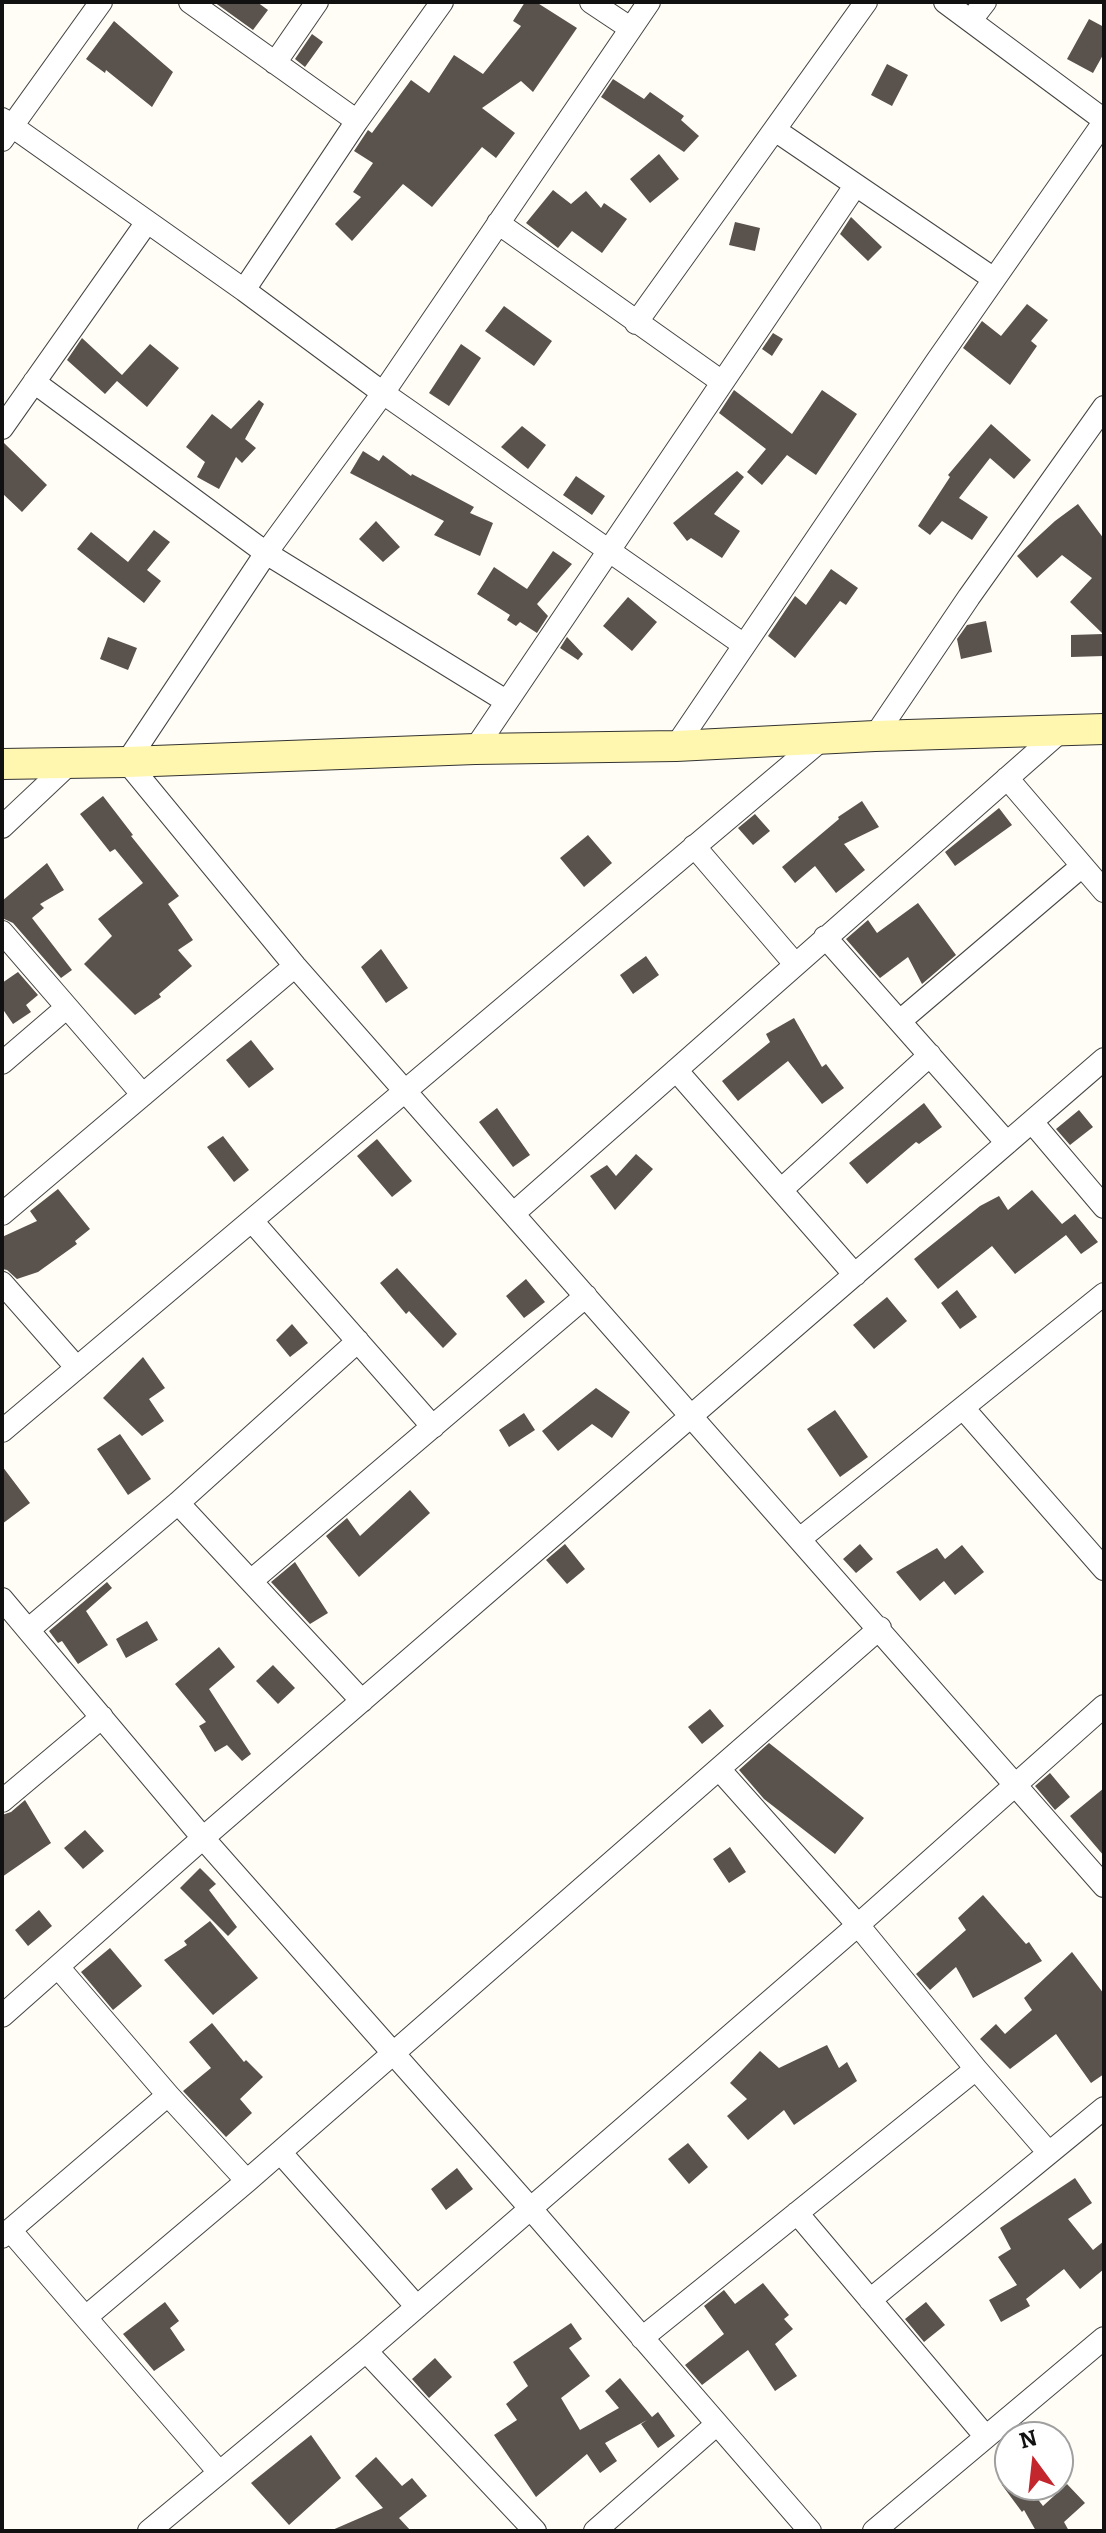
<!DOCTYPE html>
<style>
body{margin:0}
#map{position:relative;width:1106px;height:2533px;overflow:hidden;background:#fffdf5;font-family:Bitter,serif}
canvas{display:block}
.frame{position:absolute;inset:0;border:4px solid #111;pointer-events:none}
.north{position:absolute;left:994px;top:2421px;width:80px;height:80px;box-sizing:border-box;background:#fff;border:2px solid #a0a0a0;border-radius:50%;rotate:345deg;font-size:22px;font-weight:700;line-height:32px;text-align:center;color:#111}
.north::after{content:'';display:block;margin:auto;width:28px;height:36px;background:#c4262e;clip-path:polygon(50% 0,100% 100%,50% 72%,0 100%)}
</style>
<div id="map">
<canvas width="1106" height="2533"></canvas>
<div class="frame"></div>
<div class="north">N</div>
</div>
<script>
const context = document.querySelector('canvas').getContext('2d');
context.lineJoin = 'round';
function fillPath(path, color) { context.fillStyle = color; context.fill(path, 'evenodd'); }
function trace(path, color, width, dash) { context.strokeStyle = color; context.lineWidth = width; context.lineCap = dash ? 'butt' : 'round'; context.setLineDash(dash || []); context.stroke(path); }
fillPath(new Path2D(`
 M214 2H257L268 10 253 30Z
 M525 2H536L577 28 533 92 521 81 482 108 515 133 496 158 482 147 432 207 403 184 352 241 335 224 361 197 353 192 373 163 354 151 368 130 372 133 411 80 429 93 454 55 483 74 521 26 513 21Z
 M1089 19 1104 27V53L1093 73 1067 59Z
 M114 21 173 72 152 107 106 70 105 73 86 59Z
 M312 34 323 42 305 67 295 59Z
 M887 64 908 75 892 106 871 95Z
 M613 79 644 99 650 92 684 116 681 120 699 136 684 152 601 97Z
 M659 154 679 179 650 203 630 179Z
 M553 190 571 204 586 191 601 208 604 203 627 219 602 253 572 231 558 248 526 223Z
 M851 217 882 247 868 261 840 234Z
 M735 222 760 228 755 251 729 245Z
 M1027 304 1048 320 1031 341 1037 346 1010 385 963 348 982 321 1001 336Z
 M504 306 552 341 534 366 485 331Z
 M773 333 783 339 772 356 762 349Z
 M82 338 122 375 150 344 179 368 147 407 117 381 105 394 67 360Z
 M461 344 481 358 449 406 429 393Z
 M734 390 792 434 822 390 857 414 816 475 787 455 762 485 747 472 766 449 719 413Z
 M259 400 264 404 245 439 256 448 242 463 236 457 219 489 197 477 205 462 186 447 212 414 231 429Z
 M991 424 1031 460 1014 479 990 458 959 498 988 517 972 540 942 521 930 535 918 526 950 477 948 475Z
 M522 426 546 445 528 469 501 447Z
 M3 442 47 485 22 512 2 493Z
 M363 451 379 461 383 455 411 476 412 474 474 507 470 513 493 523 480 556 434 535 444 521 350 473Z
 M737 471 744 477 714 514 740 531 722 558 691 538 687 541 673 523Z
 M576 476 605 496 592 515 563 495Z
 M1078 504 1104 539V656L1071 657V635L1103 634 1070 602 1092 578 1062 555 1037 578 1017 556 1055 521Z
 M376 521 400 547 383 562 359 539Z
 M154 530 170 542 147 570 161 581 144 603 77 549 91 532 128 562Z
 M553 551 572 564 537 604 548 616 537 633 520 622 516 626 507 620 510 615 477 594 494 567 527 589Z
 M831 569 858 588 846 605 840 601 795 658 768 636 795 596 806 605Z
 M628 597 657 622 632 651 603 626Z
 M986 621 992 652 961 659 957 639 967 625Z
 M108 637 137 648 128 670 100 659Z
 M567 637 583 654 578 660 560 648Z
 M103 796 133 835 131 836 179 896 168 904 193 940 178 950 192 966 159 994 161 997 135 1015 84 964 112 936 98 919 143 883 115 849 110 852 80 814Z
 M862 801 879 827 844 844 865 870 836 893 815 866 795 883 782 867 839 819 838 817Z
 M999 808 1012 825 955 866 945 852Z
 M755 814 770 831 753 845 738 828Z
 M588 835 612 863 584 887 560 858Z
 M47 863 64 890 40 904 44 908 32 918 72 970 61 978 13 923 2 918V901Z
 M918 903 956 955 922 984 908 957 880 978 846 939 868 920 877 933Z
 M381 949 408 988 386 1003 361 967Z
 M646 956 659 975 633 994 620 975Z
 M18 972 38 995 26 1005 31 1012 13 1024 2 1008V983Z
 M794 1018 822 1067 826 1064 844 1088 822 1104 788 1061 738 1101 722 1081 770 1042 766 1034Z
 M251 1040 274 1069 249 1088 226 1060Z
 M924 1103 942 1127 919 1144 916 1142 867 1184 849 1163Z
 M497 1108 530 1155 513 1167 479 1122Z
 M1079 1110 1093 1127 1070 1145 1056 1129Z
 M223 1136 249 1170 234 1182 207 1147Z
 M377 1139 412 1181 392 1197 357 1156Z
 M636 1154 653 1169 615 1210 590 1176 607 1165 616 1176Z
 M58 1189 90 1229 75 1241 77 1244 38 1272 17 1279 7 1270 2 1269V1237L37 1221 30 1211Z
 M1032 1190 1062 1224 1075 1214 1098 1242 1081 1254 1066 1235 1015 1274 992 1246 938 1289 914 1259 980 1206 999 1196 1008 1210Z
 M397 1268 457 1334 443 1348 409 1311 406 1314 380 1283Z
 M526 1279 545 1302 524 1318 506 1296Z
 M957 1290 977 1317 960 1329 941 1303Z
 M887 1297 907 1321 874 1349 853 1325Z
 M292 1324 308 1343 290 1357 276 1340Z
 M143 1357 165 1388 149 1399 164 1421 142 1436 103 1398Z
 M596 1388 630 1412 612 1438 592 1424 558 1451 542 1431Z
 M835 1410 868 1457 840 1477 807 1429Z
 M524 1413 535 1430 509 1447 499 1430Z
 M120 1434 151 1479 128 1495 97 1449Z
 M2 1466 30 1503 2 1524Z
 M410 1490 430 1513 359 1577 326 1536 347 1518 360 1536Z
 M565 1544 585 1569 567 1584 546 1560Z
 M860 1544 873 1559 856 1573 843 1559Z
 M962 1545 984 1572 955 1595 944 1581 920 1601 896 1572 937 1548 945 1559Z
 M295 1562 328 1613 310 1624 271 1582Z
 M107 1582 112 1588 86 1611 108 1645 78 1664 62 1641 58 1643 49 1631Z
 M147 1621 158 1640 126 1658 116 1639Z
 M219 1647 235 1667 209 1689 251 1754 242 1761 227 1745 215 1752 199 1726 206 1722 175 1684Z
 M273 1665 295 1688 278 1704 256 1681Z
 M710 1709 724 1726 702 1744 688 1727Z
 M769 1743 864 1818 835 1854 764 1799 739 1770Z
 M1050 1773 1070 1797 1055 1810 1035 1786Z
 M1104 1788V1856L1070 1816Z
 M25 1800 51 1843 2 1877V1815L11 1812Z
 M85 1830 104 1851 83 1869 64 1848Z
 M730 1847 746 1872 729 1883 713 1859Z
 M200 1868 216 1884 209 1890 237 1927 228 1936 180 1888Z
 M983 1895 1026 1944 1029 1942 1042 1961 973 1998 956 1967 930 1990 916 1974 966 1930 958 1918Z
 M39 1910 52 1926 28 1946 15 1930Z
 M210 1921 258 1978 213 2015 164 1960 187 1945 184 1941Z
 M110 1948 142 1986 113 2010 81 1972Z
 M1072 1952 1104 1994V2074L1091 2083 1056 2034 1010 2069 980 2039 996 2024 1005 2034 1032 2010 1024 1998Z
 M212 2023 244 2062 246 2060 263 2077 240 2099 252 2113 226 2137 183 2091 211 2068 189 2042Z
 M827 2045 839 2068 847 2062 857 2081 794 2125 784 2110 748 2140 727 2116 747 2099 730 2083 760 2051 779 2068Z
 M688 2143 708 2167 689 2184 668 2159Z
 M457 2168 473 2189 446 2210 431 2189Z
 M1075 2178 1092 2203 1068 2219 1093 2250 1104 2241V2269L1080 2289 1064 2269 1026 2299 1030 2306 1001 2322 989 2300 1017 2285 998 2257 1011 2249 1000 2228Z
 M763 2283 789 2315 784 2319 793 2329 775 2344 797 2376 775 2391 748 2350 702 2385 685 2365 724 2334 704 2306 724 2290 735 2304Z
 M165 2302 179 2321 170 2328 185 2350 154 2371 123 2334Z
 M926 2302 945 2325 924 2342 905 2319Z
 M571 2323 582 2339 569 2348 590 2376 561 2398 580 2430 619 2408 605 2391 620 2378 652 2417 658 2412 675 2436 658 2448 641 2424 647 2420 605 2443 617 2461 600 2473 587 2454 536 2497 494 2435 517 2420 506 2404 528 2386 513 2362Z
 M435 2358 452 2377 429 2398 412 2379Z
 M311 2435 341 2478 289 2525 251 2483Z
 M376 2457 402 2486 412 2478 427 2496 399 2518 411 2531H330L383 2508 355 2476Z
 M1067 2484 1085 2503 1064 2522 1069 2531H1036L1024 2510 1022 2512 1002 2485H1027L1043 2506Z`), '#5a524d');
const street = new Path2D(`
 M190 2 357 121
 M591 2 630 28
 M649 2 383 393 266 553 127 762 295 966 1104 1886
 M945 2 1104 120
 M971 20 985 2
 M275 63 317 2
 M2 119 244 290 383 393 744 645
 M775 130 994 279
 M2 140 101 2
 M498 223 722 382
 M244 290 357 121 442 2
 M636 323 866 2
 M34 382 266 553 506 701
 M2 428 147 222
 M875 736 969 597 1104 407
 M676 746 937 361 1104 122
 M475 749 855 186
 M1007 778 1104 891
 M2 827 70 763
 M694 846 795 964
 M2 932 143 1095
 M825 937 1007 1143
 M900 1021 1082 866
 M2 1063 66 1008
 M676 1070 855 1275
 M1032 1122 1104 1207
 M781 1190 930 1055
 M514 1213 1062 730
 M2 1214 295 966
 M252 1221 433 1427
 M2 1283 77 1368
 M963 1408 1104 1569
 M2 1431 821 740
 M178 1503 362 1701
 M801 1538 1104 1294
 M251 1581 586 1296
 M2 1599 203 1838 531 2209 810 2531
 M28 1630 178 1503 358 1341
 M719 1769 858 1925 976 2069 1049 2153
 M2 1801 102 1717
 M58 1967 168 2095 247 2181
 M2 2016 203 1838 1104 1059
 M280 2152 417 2307
 M797 2213 986 2437
 M10 2230 219 2472
 M2 2237 168 2095
 M870 2300 1104 2108
 M86 2317 247 2181 880 1628
 M642 2338 976 2069
 M366 2351 535 2531
 M149 2531 366 2351 858 1925 1104 1706
 M595 2531 717 2424
 M874 2531 1104 2338`);
const secondary = new Path2D(`
 M2 764 127 762 475 749 676 746 875 736 1104 729`);
trace(street, '#444', 24);
trace(secondary, '#333', 32);
trace(street, '#fff', 22);
trace(secondary, '#fff6b0', 30);
</script>
